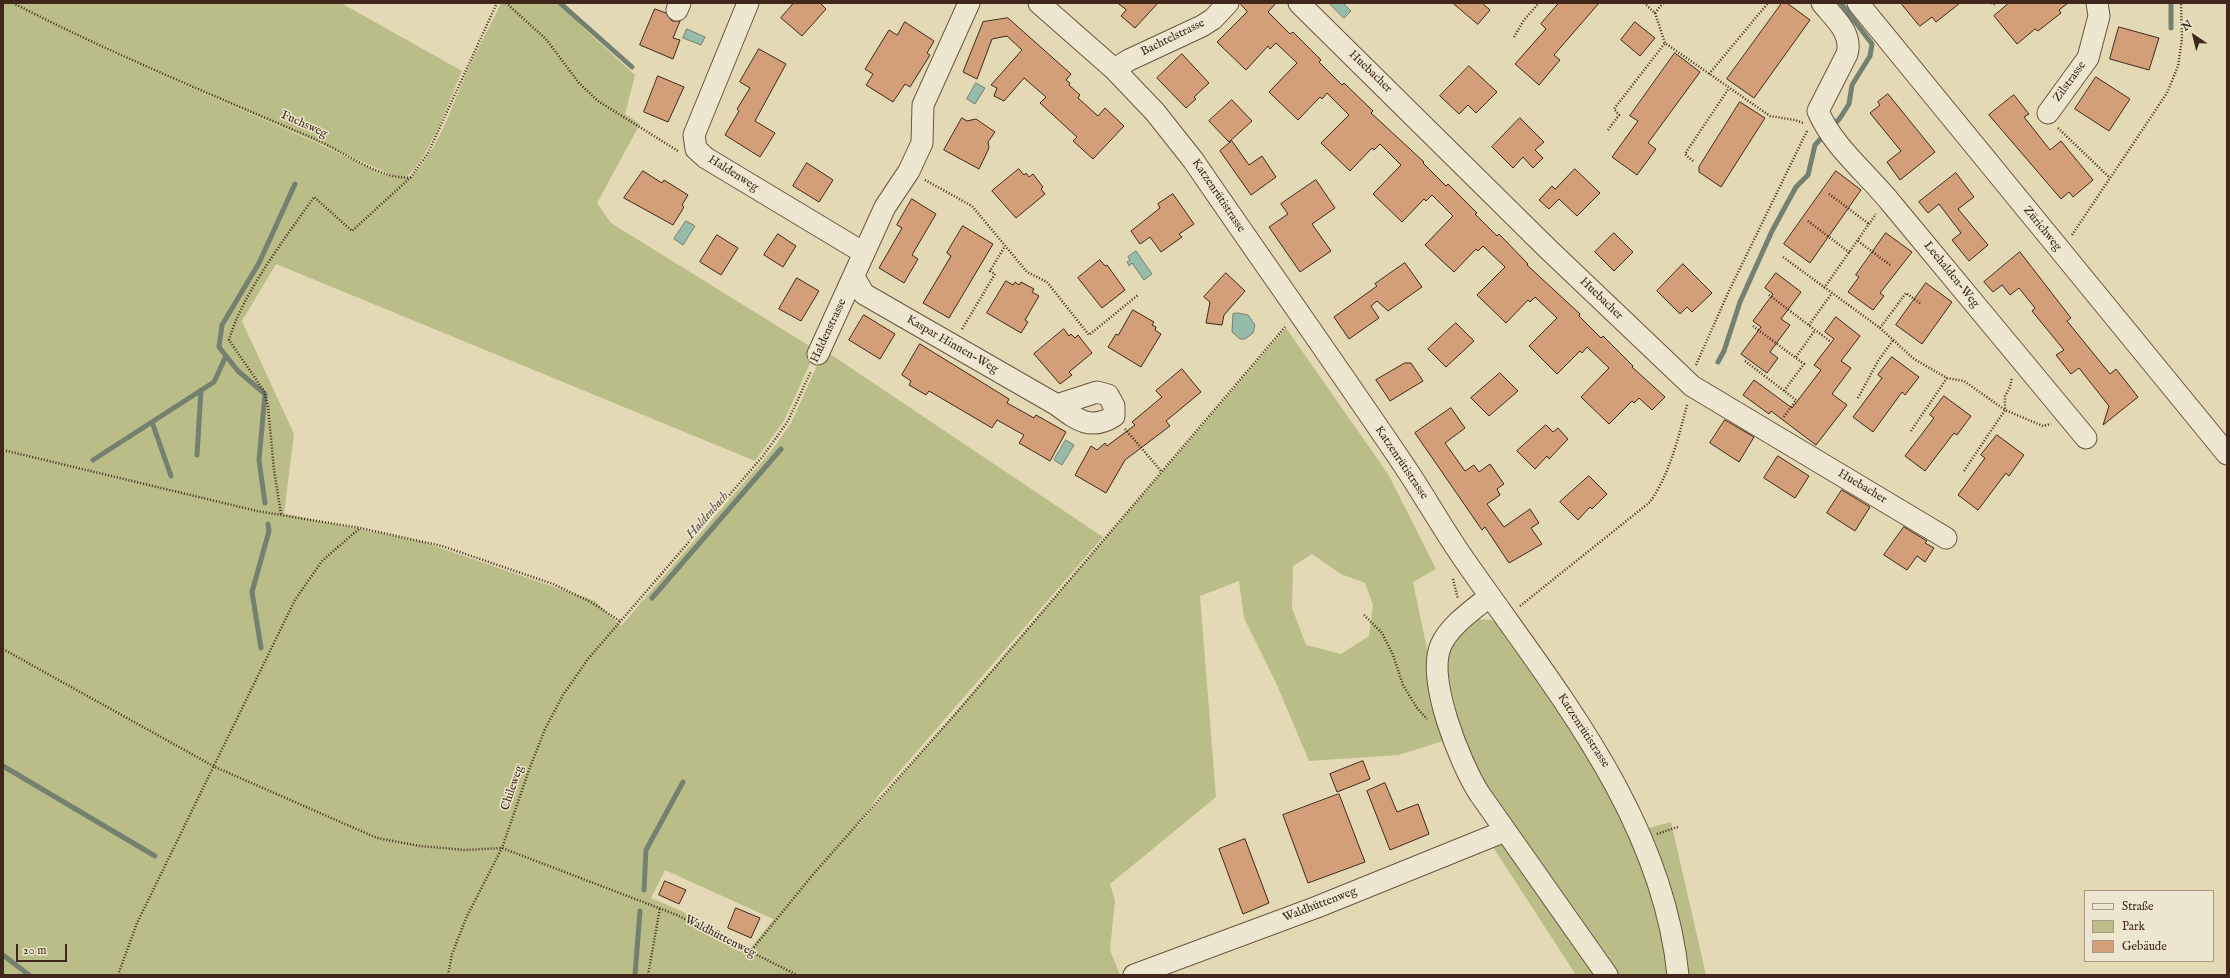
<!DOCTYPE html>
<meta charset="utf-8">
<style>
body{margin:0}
#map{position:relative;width:2230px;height:978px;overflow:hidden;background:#e3dab5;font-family:"IM FELL English",serif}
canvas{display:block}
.frame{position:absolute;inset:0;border:4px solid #41271b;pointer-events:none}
.legend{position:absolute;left:2084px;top:890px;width:130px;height:72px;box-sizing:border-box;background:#ede7cf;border:1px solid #a89a87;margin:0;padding:5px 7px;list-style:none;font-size:12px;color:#41271b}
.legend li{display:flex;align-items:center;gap:8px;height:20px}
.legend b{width:20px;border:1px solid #a89a87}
.north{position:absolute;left:2174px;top:16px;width:40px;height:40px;-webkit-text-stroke:3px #ede7cf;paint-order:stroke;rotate:325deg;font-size:11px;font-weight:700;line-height:16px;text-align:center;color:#41271b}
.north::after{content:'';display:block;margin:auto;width:14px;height:18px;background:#41271b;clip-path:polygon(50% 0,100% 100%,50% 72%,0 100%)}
.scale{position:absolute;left:16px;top:944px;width:51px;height:18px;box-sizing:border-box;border:2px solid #41271b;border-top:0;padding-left:5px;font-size:12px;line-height:14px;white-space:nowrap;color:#41271b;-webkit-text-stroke:3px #ede7cf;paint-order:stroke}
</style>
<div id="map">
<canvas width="2230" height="978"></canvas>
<div class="frame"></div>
<ul class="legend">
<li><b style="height:5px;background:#ede7cf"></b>Straße</li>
<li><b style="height:11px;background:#bbbd88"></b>Park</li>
<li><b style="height:11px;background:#d29f79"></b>Gebäude</li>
</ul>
<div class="north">N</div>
<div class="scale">20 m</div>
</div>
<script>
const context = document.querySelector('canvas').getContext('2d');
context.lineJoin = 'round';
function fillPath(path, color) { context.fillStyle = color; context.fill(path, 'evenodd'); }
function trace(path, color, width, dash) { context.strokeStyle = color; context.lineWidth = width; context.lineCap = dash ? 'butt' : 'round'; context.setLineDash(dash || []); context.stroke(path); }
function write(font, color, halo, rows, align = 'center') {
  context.font = font + ' "IM FELL English",serif'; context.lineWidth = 3; context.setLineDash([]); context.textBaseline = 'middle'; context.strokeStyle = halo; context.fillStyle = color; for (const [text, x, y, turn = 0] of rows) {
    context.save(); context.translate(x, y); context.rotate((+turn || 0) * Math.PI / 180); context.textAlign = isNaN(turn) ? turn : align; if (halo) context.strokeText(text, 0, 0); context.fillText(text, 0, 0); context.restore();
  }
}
fillPath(new Path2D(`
 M3 3H341L462 71C454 90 423 173 404 177L411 178C440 147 452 105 469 67 479 45 491 25 501 3H559L587 31 635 75 625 114 640 124 597 203 611 223 816 350 784 421 755 461 276 264 242 321 294 434 284 514 423 542 595 601 621 626 772 450 791 423 824 350 1103 537 879 795 853 832 1286 328 1388 474 1436 569 1413 582 1446 740 1399 755 1309 761 1277 685 1244 618 1239 581 1200 596 1216 797 1110 884 1115 900 1110 950 1120 975H3ZM62 31 395 176 383 174 317 143ZM1312 554 1341 574 1365 583 1373 605 1369 636 1341 654 1306 645 1292 608 1293 566ZM665 870 773 919V920L751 948 679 910 651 898Z
 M1475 619 1491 620 1503 627 1585 746 1630 833 1671 822 1706 975H1576L1491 844 1513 833 1467 763 1441 666 1450 644Z`), '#bbbd88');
const water = new Path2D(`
 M1329 3H1343L1351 11 1344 18Z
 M687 29 705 37 701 45 683 38Z
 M976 83 985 88 975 104 967 99Z
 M686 221 695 226 683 245 674 239Z
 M1136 251 1152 274 1144 280 1132 263 1129 266 1127 262 1130 260 1128 257Z
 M1238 313 1248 315 1255 325 1253 333 1245 339H1240L1232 332 1233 314Z
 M1066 440 1074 445 1062 465 1054 460Z`);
fillPath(water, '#96bba8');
trace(water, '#748070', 1);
trace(new Path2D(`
 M560 3 632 67
 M2171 3V28
 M1832 127 1840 118 1849 104 1852 85 1870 56 1872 44 1841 3
 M1718 362 1724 351 1740 302 1772 231 1796 187 1808 175 1815 145 1825 134
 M152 422 171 476
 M197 455 201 390
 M93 460 214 382 226 356
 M265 503 259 460 265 394 238 371 219 347 222 325 259 263 295 184
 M652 598 781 449
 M261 648 252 592 269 531 268 524
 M3 766 155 856
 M644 890 646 850 683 782
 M3 955 29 975
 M635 975 640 911`), '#748070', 5);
const building = new Path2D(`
 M794 3H820L826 9 802 36 781 18Z
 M1118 3H1158L1135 28 1121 16 1126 10Z
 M1240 3H1276L1268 12 1290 34 1293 32 1321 60 1319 62 1342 85 1344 83 1373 111 1371 113 1424 162 1423 163 1446 186 1448 184 1477 213 1475 214 1497 236 1499 234 1528 264 1527 265 1580 314 1579 316 1601 338 1603 336 1633 366 1632 367 1665 397 1652 410 1639 398 1634 403 1632 401 1609 424 1581 397 1609 368 1587 347 1582 353 1580 351 1557 374 1529 346 1557 318 1535 297 1530 302 1528 300 1506 323 1477 295 1505 267 1483 246 1478 251 1476 249 1454 272 1425 245 1453 216 1432 195 1426 201 1424 199 1402 222 1373 194 1401 165 1380 144 1374 150 1372 148 1350 171 1321 143 1349 115 1327 93 1322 99 1320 97 1298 120 1269 92 1297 63 1276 43 1270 49 1268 46 1246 70 1217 42 1247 12Z
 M1453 3H1482L1490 10 1478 24Z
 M1559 3H1599L1554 55 1560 60 1539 85 1515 64 1546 29 1541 24Z
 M1782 3H1787L1810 20 1754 98 1727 79Z
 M1901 3H1960L1936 22 1932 17 1920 26Z
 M2009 3H2068L2059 10 2061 13 2038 31 2035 29 2017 44 1994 16Z
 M655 9 666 13 672 21H680L673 38 680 40 673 59 640 45Z
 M1008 18 1071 74 1066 80 1070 83 1069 85 1080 95 1078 98 1098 116 1105 108 1124 126 1093 159 1073 141 1077 137 1040 103 1046 97 1024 78 1004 101 994 96 997 88 991 85 1022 50 1007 36 992 39 977 79 963 72 983 22Z
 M905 22 934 41 927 53 930 55 910 87 905 84 893 102 866 85 873 74 865 69 889 30 897 35Z
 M1635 22 1655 38 1640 56 1621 40Z
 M2119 27 2159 38 2149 70 2110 59Z
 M759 49 786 64 755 121 775 133 760 157 725 135 739 111 737 109 750 88 740 82Z
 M1675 53 1700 72 1648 143 1656 149 1637 175 1612 157 1638 121 1630 116Z
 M1182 54 1209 83 1194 97 1196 99 1186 108 1157 78Z
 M1469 66 1497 92 1476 113 1468 105 1459 114 1440 96Z
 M658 76 684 87 668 122 644 112Z
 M2096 77 2130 99 2109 131 2075 109Z
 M1888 94 1935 152 1900 180 1887 162 1901 151 1870 113 1880 105 1878 102Z
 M2014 95 2029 114 2024 117 2050 150 2061 141 2093 180 2073 197 2069 192 2061 199 1989 115Z
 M1232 100 1252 121 1229 142 1209 121Z
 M1740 102 1765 118 1721 187 1699 172V167Z
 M962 118 967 121 976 119 995 132 988 142 989 148 979 169 944 150Z
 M1520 118 1544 142 1535 150 1543 158 1533 168 1523 157 1513 168 1492 147Z
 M1232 141 1249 165 1262 156 1276 177 1251 195 1220 151Z
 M807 163 833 180 819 202 793 186Z
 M1019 169 1024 175 1026 173 1029 177 1033 174 1043 187 1041 189 1045 194 1016 218 992 191Z
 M1575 169 1600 193 1577 216 1559 199 1549 209 1539 200 1552 186 1555 189Z
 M643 171 662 183 664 180 688 195 682 205 684 207 673 225 624 198Z
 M1836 171 1861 190 1810 263 1784 244Z
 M1956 173 1974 197 1958 209 1988 245 1969 261 1952 240 1961 233 1939 204 1928 213 1919 202Z
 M1316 180 1335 208 1312 224 1331 251 1300 272 1269 227 1288 214 1281 204Z
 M1173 194 1194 224 1179 234 1182 237 1161 252 1150 237 1140 244 1131 231 1160 208 1158 204Z
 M912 199 936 214 912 255 918 259 904 283 879 268 902 228 897 225Z
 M963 226 993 244 949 318 923 303 951 256 947 253Z
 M1614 233 1633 252 1614 271 1595 252Z
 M1886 233 1912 252 1880 293 1884 296 1873 310 1848 292 1859 277 1856 275Z
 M778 234 796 246 783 267 764 255Z
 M717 235 738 248 721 275 700 262Z
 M2020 252 2071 318 2067 321 2110 374 2116 369 2138 397 2103 425 2109 406 2079 368 2071 374 2056 355 2064 350 2032 311 2035 308 2019 288 2010 295 2002 285 1993 292 1984 282Z
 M1100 260 1105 266 1107 265 1125 290 1102 308 1078 278Z
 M1405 263 1422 287 1388 311 1377 301 1371 306 1379 318 1349 339 1334 317 1377 286 1375 284Z
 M1683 264 1712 293 1692 312 1687 307 1680 314 1657 291Z
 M1226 273 1245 291 1224 315 1222 325 1206 323 1210 302 1204 297Z
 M1776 273 1801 292 1781 319 1790 325 1770 352 1778 358 1767 373 1741 354 1761 327 1753 321 1773 294 1765 288Z
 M797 278 819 291 801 321 779 309Z
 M1006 281 1013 285 1015 282 1019 285 1021 282 1034 289 1032 292 1039 296 1025 320 1028 322 1021 333 987 313Z
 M1926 283 1952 302 1922 344 1896 325Z
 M1133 310 1154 322 1152 325 1156 327 1155 330 1161 334 1141 367 1108 347 1116 334 1118 335Z
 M864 315 895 334 880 359 849 340Z
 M1836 317 1860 336 1841 361 1851 368 1832 394 1847 405 1816 445 1771 411 1769 414 1743 395 1754 380 1792 408 1821 370 1814 365 1834 339 1825 332Z
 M1456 323 1474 341 1446 367 1428 349Z
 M1064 329 1069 336 1071 334 1075 338 1078 335 1092 353 1069 372 1072 375 1060 384 1034 354Z
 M920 344 1009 399 1007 403 1034 418 1036 415 1066 432 1050 461 1019 443 1024 435 997 420 992 428 929 391 926 395 909 385 911 381 902 375Z
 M1892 357 1919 377 1905 395 1902 392 1873 432 1853 417 1882 378 1878 375Z
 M1405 363H1411L1423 381 1390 401 1376 380Z
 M1182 369 1201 392 1166 421 1170 426 1125 460 1106 493 1075 475 1091 446 1097 450 1105 443 1107 446 1135 425 1132 422 1162 397 1156 391Z
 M1500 373 1518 391 1489 416 1471 398Z
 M1944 396 1971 416 1957 435 1954 433 1925 471 1905 456 1934 418 1930 415Z
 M1451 408 1465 428 1445 443 1465 471 1474 465 1479 472 1490 464 1504 484 1497 489 1500 495 1487 504 1504 527 1530 509 1539 523 1531 528 1542 544 1509 563 1485 527 1482 530 1415 433Z
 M1725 420 1754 437 1739 462 1710 443Z
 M1546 425 1553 432 1558 428 1568 439 1549 459 1547 456 1535 469 1517 451Z
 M1997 435 2024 455 2009 476 2006 473 1978 510 1958 495 1985 458 1981 455Z
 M1778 456 1809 476 1795 498 1764 478Z
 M1589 476 1607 494 1592 509 1590 507 1578 520 1560 502Z
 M1842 490 1870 507 1855 531 1827 513Z
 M1904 527 1927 541 1925 543 1934 548 1925 562 1917 556 1907 570 1884 555Z
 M1363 761 1370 779 1337 792 1330 774Z
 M1385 783 1397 812 1418 804 1429 834 1390 850 1367 791Z
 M1339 794 1365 862 1308 883 1283 815Z
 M1245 839 1269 903 1243 914 1219 849Z
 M665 881 686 890 679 904 659 895Z
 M736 908 760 918 751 938 728 928Z`);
fillPath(building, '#d29f79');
trace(building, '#41271b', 1);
const minor = new Path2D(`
 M748 3 694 135 696 149 706 158 864 253
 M1039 3 1114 69 1155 112 1193 160C1263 262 1334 362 1403 464 1426 498 1445 533 1468 565 1556 691 1662 817 1678 975
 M1299 3 1547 248 1692 386 1946 538
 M1822 3C1834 18 1853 33 1847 54L1818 111C1833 147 1867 173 1891 203 1956 281 2021 360 2086 438
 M1858 3 2227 454
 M677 10 680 3
 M1114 69 1129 60 1202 26 1213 19 1228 3
 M2048 113 2088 58 2099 16 2097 3
 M854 277 864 294 1057 405C1077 420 1091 431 1114 416V406L1108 395 1097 392 1057 405
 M818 354 885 207 909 171 922 143 923 105 969 3
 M1490 596C1474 609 1450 625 1441 645 1426 679 1460 763 1479 793L1607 975
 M1134 975 1317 907 1505 831`);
trace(minor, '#6a5442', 23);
trace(new Path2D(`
 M13 3C112 54 215 96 317 140 341 151 386 182 411 177L428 153 497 3
 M506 3 546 39 579 83 598 101 678 151
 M1644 3 1655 13 1665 43 1770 116 1795 120 1803 123
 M1992 3 1993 5 1996 3
 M1655 13 1663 3
 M1514 37 1524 20 1539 3
 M1709 74 1768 3
 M2058 128 2110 178
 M1608 130 1619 115 1614 109 1665 43
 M1693 161 1685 154 1729 88
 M925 180 972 206 1027 272 1047 282 1089 335 1138 295
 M1829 194 1869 224
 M1808 221 1850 253
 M2072 235 2167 93 2178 66 2182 39 2181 3
 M1858 241 1890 265
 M1783 257 1880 328 1914 359 1947 378 1964 381 2005 410 2043 426 2051 424
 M1824 288 1876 214
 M1769 295 1831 342
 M1809 325 1832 293
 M1753 326 1804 364 1784 391
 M1880 328 1906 293 1921 304
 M962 329 995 274 990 271 1005 246
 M1796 357 1815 330
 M1745 361 1796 400 1783 418
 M1696 365 1728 293 1807 131
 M1858 398 1878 361 1894 339
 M1125 429 1161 471
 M1911 431 1947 378
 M3 450 257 511 360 528 442 546 553 584 591 602 621 622
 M1964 471 2005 410V396L2010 387 2012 377
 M281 514 274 470 268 406 264 391 229 340C242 294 286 237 314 197L352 231 411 177
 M1453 579 1458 599
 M1520 606 1650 502C1670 473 1678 439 1687 405
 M1364 615 1382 633 1393 655 1403 685 1417 708 1427 719
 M3 649 215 767 377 838 420 846 465 850 502 848 677 915 797 975
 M1657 834 1678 827
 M750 952 815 872 958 711 1285 327
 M118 975 137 923 295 600 322 561 360 528
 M448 975 452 954 467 916 502 848 529 770 545 729 563 695 588 659 763 456 788 421 811 371
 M648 975 660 908`), '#41271b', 2.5, [1, 2]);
trace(minor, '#ede7cf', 21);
write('12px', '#41271b', '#ede7cf', [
 ["Bachtelstrasse",1173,38,-26],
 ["Huebacher",1370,72,44],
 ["Zilstrasse",2070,82,-54],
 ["Fuchsweg",304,125,24],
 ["Haldenweg",733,174,32],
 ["Katzenrütistrasse",1218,196,56],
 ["Zürichweg",2042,229,51],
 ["Leehalden-Weg",1951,275,51],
 ["Huebacher",1601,299,44],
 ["Haldenstrasse",829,331,-65],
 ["Kaspar Hinnen-Weg",952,345,30],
 ["Katzenrütistrasse",1401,463,56],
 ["Huebacher",1862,487,31],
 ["Katzenrütistrasse",1583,731,57],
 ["Chileweg",513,788,-71],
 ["Waldhüttenweg",1320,905,-21],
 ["Waldhüttenweg",720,937,27]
]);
write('italic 13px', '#564c3e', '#ede7cf', [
 ["Haldenbach",708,516,-49]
]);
</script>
